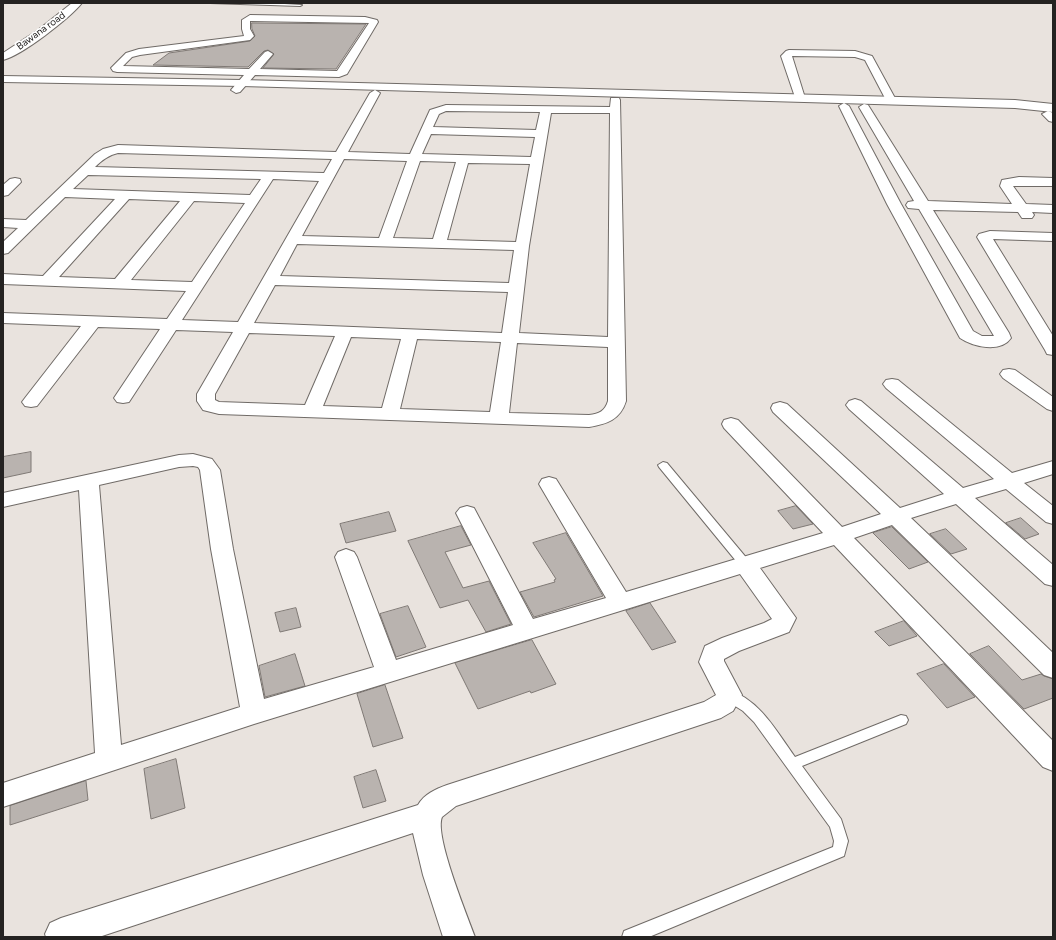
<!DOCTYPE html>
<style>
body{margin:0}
#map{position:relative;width:1056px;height:940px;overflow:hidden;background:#e9e3de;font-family:Figtree,sans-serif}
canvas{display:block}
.frame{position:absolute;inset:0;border:4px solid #242221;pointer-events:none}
</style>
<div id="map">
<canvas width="1056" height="940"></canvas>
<div class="frame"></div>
</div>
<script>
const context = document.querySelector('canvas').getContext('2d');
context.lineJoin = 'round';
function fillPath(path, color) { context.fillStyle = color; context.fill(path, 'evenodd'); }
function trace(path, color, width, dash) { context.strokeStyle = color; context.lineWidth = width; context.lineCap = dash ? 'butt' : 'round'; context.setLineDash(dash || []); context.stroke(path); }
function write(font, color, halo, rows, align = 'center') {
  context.font = font + ' Figtree,sans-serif'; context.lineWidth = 3.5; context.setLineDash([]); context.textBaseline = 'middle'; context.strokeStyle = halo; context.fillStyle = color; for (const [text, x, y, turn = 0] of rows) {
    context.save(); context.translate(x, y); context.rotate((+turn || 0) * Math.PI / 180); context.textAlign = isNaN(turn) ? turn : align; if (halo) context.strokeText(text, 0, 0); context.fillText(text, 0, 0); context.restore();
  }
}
const building = new Path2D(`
 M252 23 366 24 336 69 263 68 274 54 268 50 264 51 248 67 153 65 169 53 250 41 255 36 252 29Z
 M31 452V472L3 478V457Z
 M796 506 813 524 793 529 778 511Z
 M389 512 396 531 346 543 340 524Z
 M1021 518 1039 534 1025 539 1006 523Z
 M461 526 471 545 445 552 463 588 489 581 511 624 486 632 468 600 440 608 408 541Z
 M892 527 928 562 909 569 873 533Z
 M946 529 967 549 951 554 930 534Z
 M566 533 603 596 534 617 520 592 555 582 554 580 556 579 533 543Z
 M650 603 676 642 652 650 626 611Z
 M408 606 426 647 396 657 380 614Z
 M296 608 301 627 280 632 275 613Z
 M904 621 917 636 889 646 875 632Z
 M532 640 556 684 531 693 530 691 478 709 455 663Z
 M989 646 1022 680 1041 674 1044 676 1053 679V698L1024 709 970 654Z
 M295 654 305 686 265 697 259 666Z
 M944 664 975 697 947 708 917 674Z
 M385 685 403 738 373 747 357 694Z
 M176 759 185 808 151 819 144 769Z
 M376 770 386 801 363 808 354 777Z
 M86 781 88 800 10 825V806Z`);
fillPath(building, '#b9b3af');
trace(building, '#7f7975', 1);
const service = new Path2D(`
 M210 3H267L302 5 300 6Z
 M663 462 667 463 749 561 751 564 749 567H741L659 467 658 465Z
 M729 690C760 700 777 732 795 757L901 715 906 716 908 720 906 724 802 766 841 819 848 841 844 856 649 937H622L624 931 833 847 834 841 830 827 754 722 743 711 724 699 723 695 724 691Z`);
const minor = new Path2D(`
 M250 15 365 17 377 20 378 22 347 74 339 77 255 75 240 92 236 93 231 90 244 75 117 72 113 71 111 68 126 53 139 49 244 36 242 29V20ZM250 21 369 23 337 71 260 69 273 54 268 51 265 52 249 69 123 66 132 57 140 55 250 40 254 36 250 29Z
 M789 50 855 51 872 56 896 100 891 103 887 102 865 60 855 57 792 56 805 98 804 100H796L781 56 786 51Z
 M375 90 380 93 348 152 410 154 430 110 446 105 610 107 611 98H619L620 100 626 401C620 420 607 424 589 427L219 414 203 410 197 401V394L233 332 176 330 129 402 123 403 117 402 114 398 160 329 98 327 37 406 31 407 25 406 22 402 25 398 81 326 3 323V313L167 319 186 291 3 284V274L43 276 115 199 65 197 8 253 3 254V242L18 228 3 227V219L26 220 95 154 103 149 118 145 336 152 370 93ZM446 111 540 112 536 130 433 127 439 114ZM551 113H610L608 337 519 333 529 246ZM431 134 535 137 531 157 422 154ZM118 153 332 159 324 173 95 167C102 160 109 155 118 153ZM344 159 407 161 379 238 302 236ZM420 161 456 162 433 239 393 238ZM468 163 530 164 516 242 447 240ZM88 175 261 179 250 195 73 189ZM273 179 319 181 238 322 182 320ZM129 199 180 201 115 279 59 277ZM194 201 245 203 192 282 131 280ZM297 244 514 250 509 283 280 276ZM275 285 508 292 502 333 254 323ZM249 333 335 336 305 405 219 402 215 400V394ZM351 337 401 339 382 408 323 406ZM417 339 501 342 490 412 400 409ZM517 343 608 347V401C605 411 599 414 589 415L509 413Z
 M844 103 849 106 901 204 973 331 982 336H994L919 209 908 208 906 205 908 202 914 201 859 107 864 104 868 105 928 201 1012 204 1000 186 1002 180 1019 177 1053 178V186H1013L1026 204 1053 205V213L1032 212 1034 215 1032 218H1022L1018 212 933 210 1009 333 1011 338C1001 353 973 347 960 338L887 204 839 106Z
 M1048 111 1053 113V122L1049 121 1042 114Z
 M15 178 20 179 21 182 8 195 3 196V185L10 179Z
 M990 231 1053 233V241L993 239 1053 336V355L1047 354 1045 350 977 237 979 234Z
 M1009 369 1015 370 1053 397V411L1047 409 1003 378 1000 374 1003 370Z
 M892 379 898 380 1012 473 1053 461V474L1024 483 1053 506V524L1046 522 1006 489 975 498 1053 565V586L1045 584 956 504 911 518 1053 653V678L1044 675 892 525 854 538 1053 741V771L1043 767 834 545 760 568 796 618 789 632 739 651 724 659V661L742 695 733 711 721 718 456 806 442 817C434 835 467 915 475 937H443L423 875 413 833 99 937H46L45 934 50 923 61 918 418 805C424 794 436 789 447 785L704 702 716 695 699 662 705 646 722 638 764 623 772 619 740 574 254 724 3 807V783L95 753 79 490 3 507V493L179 455 193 454 212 459 220 470 233 549 264 699 374 667 335 557 338 552 346 549 354 552 357 557 396 660 513 625 456 513 460 508 467 506 474 508 533 619 606 598 539 484 542 479 549 477 556 479 626 592 823 533 724 428 722 424 724 420 731 418 738 420 842 527 881 514 773 412 771 408 773 404 780 402 787 404 900 508 944 494 849 409 846 405 849 401 855 399 861 401 963 488 994 479 886 388 883 384 886 380ZM193 466 198 467 200 470 211 549 240 707 121 745 99 485 179 467Z`);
const tertiary = new Path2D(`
 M3 76 242 80 1015 100 1053 104V112L1015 108 242 86 3 82Z`);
const primary = new Path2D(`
 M72 3H82C70 18 21 56 3 60V53L38 30Z`);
trace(service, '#706b67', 2);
trace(minor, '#706b67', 2);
trace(tertiary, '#706b67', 2);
trace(primary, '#706b67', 2);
fillPath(service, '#fff');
fillPath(minor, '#fff');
fillPath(tertiary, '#fff');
fillPath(primary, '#fff');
write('10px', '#242221', '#fff', [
 ["Bawana road",41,31,-36]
]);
</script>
